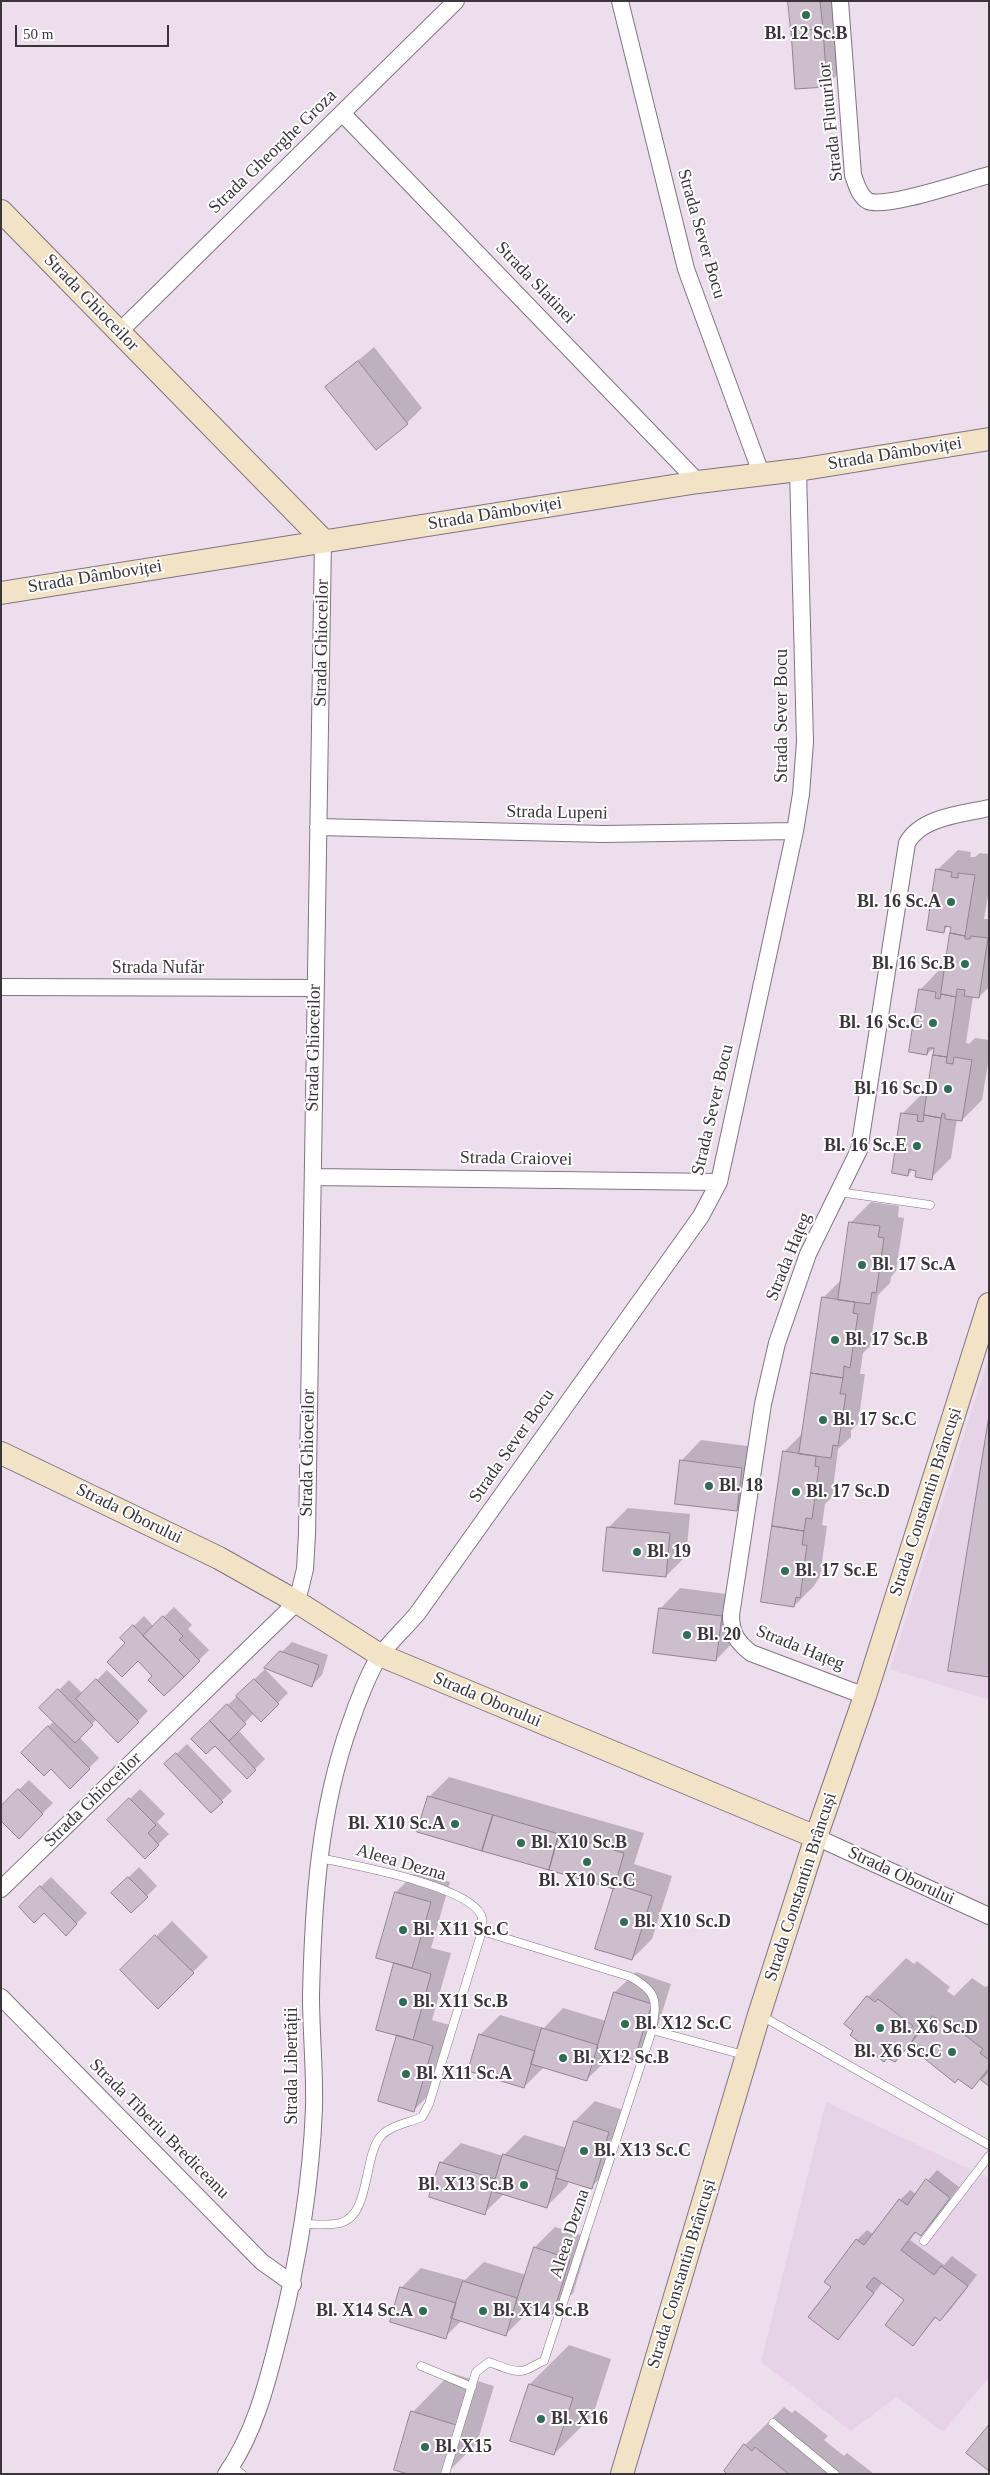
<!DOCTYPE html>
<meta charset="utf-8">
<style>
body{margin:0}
#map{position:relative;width:990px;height:2475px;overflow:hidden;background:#ecdeed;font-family:"Times New Roman",serif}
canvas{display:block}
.frame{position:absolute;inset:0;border:2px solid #3b353b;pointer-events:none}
.scale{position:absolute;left:15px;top:25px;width:154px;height:22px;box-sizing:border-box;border:2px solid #3b353b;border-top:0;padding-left:6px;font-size:15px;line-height:18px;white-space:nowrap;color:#3b353b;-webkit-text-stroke:4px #fff;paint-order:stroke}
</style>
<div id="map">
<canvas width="990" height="2475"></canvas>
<div class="frame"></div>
<div class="scale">50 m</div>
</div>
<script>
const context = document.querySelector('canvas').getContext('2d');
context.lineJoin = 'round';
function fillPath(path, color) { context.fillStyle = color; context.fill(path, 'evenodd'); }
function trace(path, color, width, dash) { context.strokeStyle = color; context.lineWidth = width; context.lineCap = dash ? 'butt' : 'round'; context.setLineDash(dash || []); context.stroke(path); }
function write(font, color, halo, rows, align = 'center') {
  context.font = font + ' "Times New Roman",serif'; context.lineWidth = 4; context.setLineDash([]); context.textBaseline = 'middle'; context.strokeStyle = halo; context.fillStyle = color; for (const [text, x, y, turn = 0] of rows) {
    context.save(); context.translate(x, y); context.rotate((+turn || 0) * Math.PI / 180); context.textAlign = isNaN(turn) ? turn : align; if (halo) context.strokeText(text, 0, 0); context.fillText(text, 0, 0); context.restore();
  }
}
fillPath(new Path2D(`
 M989 1356V1700L890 1669Z
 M826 2102 989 2178V2377L943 2432 897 2397 851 2431 761 2362Z`), '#e7d3e8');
fillPath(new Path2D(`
 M790 1H842L847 65 826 86Z
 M374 347 422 408 407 423 327 387Z
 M958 850 971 852 970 857H975L980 853 989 854V890L984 919H989V987L979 997 973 996 966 1043 969 1044 975 1038 989 1040V1057L982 1100 962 1120 957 1119 951 1158 931 1178 913 1169 908 1175 903 1113 923 1093 928 1094 935 1047 927 1054 920 990 940 969 946 970 953 926 949 925 943 931 937 870Z
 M871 1202 899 1206 898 1217 904 1218 896 1271 891 1277 890 1283 878 1295 870 1346 863 1353 860 1374H865L858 1424 851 1430V1437L838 1449 832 1497 825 1504 822 1525 827 1526 820 1576 814 1586 794 1606 784 1452 803 1433 823 1298 842 1279 851 1222Z
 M701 1440 762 1448 757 1490 737 1510 681 1461Z
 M628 1508 690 1514 686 1556 666 1576 608 1528Z
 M680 1588 741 1596 736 1639 716 1660 660 1609Z
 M174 1607 192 1625 188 1629 209 1650 164 1695 154 1676 122 1638 144 1616 154 1627Z
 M292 1642 328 1655 322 1675 312 1685 266 1667Z
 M265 1669 288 1693 261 1720 254 1713 238 1730 265 1759 247 1777 215 1744 193 1739Z
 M107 1670 148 1711 118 1741 97 1719 79 1737 99 1758 70 1787 51 1767 23 1753 54 1721 41 1708 69 1680 83 1694Z
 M187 1744 232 1791 211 1811 166 1764Z
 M449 1777 644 1833 634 1864 672 1876 652 1939 632 1959 615 1888 429 1797Z
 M29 1780 53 1803 19 1837 1 1807Z
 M140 1789 165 1814 157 1822 169 1834 145 1857 109 1820Z
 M139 1867 157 1886 131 1912 113 1893Z
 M416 1872 450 1882 431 1948 451 1953 432 2020 453 2026 434 2090 414 2110 398 2035 377 2029 395 1962 396 1892Z
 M51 1877 87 1913 66 1934 44 1911 20 1907Z
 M172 1921 208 1957 158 2007 122 1970Z
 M906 1958 914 1964 917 1961 950 1987 947 1991 954 1996 972 1978 985 1987 989 1985V2084L981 2078 972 2088 914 2042 894 2061 868 1997Z
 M636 1972 671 1984 654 2038 634 2058 609 2051 607 2060 586 2080 544 2067 524 2087 480 2035 500 2015 544 2028 563 2008 606 2021 615 1992Z
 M595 2101 629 2112 612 2167 591 2187 569 2180 567 2186 547 2206 505 2193 484 2213 441 2163 461 2143 503 2156 524 2135 567 2148 575 2121Z
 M937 2170 959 2187 931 2224 921 2234 917 2231 910 2240 944 2265 952 2256 977 2275 950 2310 940 2320 936 2317 913 2345 906 2299 883 2282 838 2338 832 2287 857 2240 867 2230 873 2234 900 2200 910 2190 916 2194Z
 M555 2227 590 2238 573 2293 553 2313 529 2305 526 2314 506 2334 462 2320 445 2337 401 2288 421 2268 465 2280 484 2262 526 2275 535 2247Z
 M569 2345 611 2359 593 2415 554 2454 530 2384Z
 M451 2373 494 2386 477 2443 446 2474 413 2412ZM457 2419H459L451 2437Z
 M784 2407 792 2413 795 2410 828 2436 824 2440 844 2456 847 2453 874 2474H729L745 2445Z`), '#0003');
const building = new Path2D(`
 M788 1H820L823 29 791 31Z
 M823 29 827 87 795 89 791 31Z
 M358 361 408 424 376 450 325 387Z
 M936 869 952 872 951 877 958 878V873L975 875 965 936 950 933 951 927 945 926 944 933 927 930Z
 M950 933 965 936V939H970L971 936 988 938 979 998 964 996 965 990 957 989 956 997 941 994Z
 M919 989 936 992 935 998 940 999 941 994 956 997 947 1057 933 1055 934 1048H928L927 1055 909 1052Z
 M933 1055 947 1057 946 1063 953 1064 954 1057 972 1060 962 1121 945 1119V1114L942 1113 941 1118 924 1115Z
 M901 1113 918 1115 917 1121 923 1122 924 1115 941 1118 932 1180 915 1177 916 1171 909 1169 908 1176 892 1173Z
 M849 1222 880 1226 878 1237 884 1238 876 1293 872 1292 870 1304 838 1300Z
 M822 1297 855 1302 853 1313 858 1314 850 1368 844 1366 843 1378 811 1373Z
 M811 1373 843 1378 840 1394H846L838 1446 833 1445 831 1458 799 1454Z
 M989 1416V1677L948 1671Z
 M783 1451 816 1456 815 1466 819 1467 812 1519 806 1518 804 1531 772 1526Z
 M680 1460 742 1468 737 1511 675 1504Z
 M772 1526 804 1531 802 1545H807L800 1598 796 1597 794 1607 761 1602Z
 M607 1527 670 1533 666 1577 603 1571Z
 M659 1608 722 1616 716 1661 653 1653Z
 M163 1616 183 1636 179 1640 200 1661 184 1677 143 1636Z
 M133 1625 184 1677 164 1696 148 1680 152 1676 138 1661 122 1677 107 1662 125 1643 120 1638Z
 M280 1651 319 1665 312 1687 264 1668Z
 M96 1679 139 1722 118 1743 76 1699Z
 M254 1679 279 1704 261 1722 236 1696Z
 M58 1689 93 1725 75 1743 39 1708Z
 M227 1704 246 1724 229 1741 210 1721Z
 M210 1721 256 1770 247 1779 215 1746 206 1754 191 1739Z
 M48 1726 90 1769 70 1789 51 1769 44 1776 21 1753Z
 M176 1753 223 1802 211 1813 164 1764Z
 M18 1789 43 1814 19 1839 1 1821V1806Z
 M428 1796 493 1815 482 1851 417 1832Z
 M129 1798 156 1825 148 1833 159 1845 145 1859 107 1820Z
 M493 1815 559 1834 549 1870 482 1851Z
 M559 1834 624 1853 614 1889 549 1870Z
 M128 1877 148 1897 131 1913 111 1893Z
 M615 1884 652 1896 632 1960 595 1949Z
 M40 1886 77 1924 66 1936 44 1913 34 1923 19 1907Z
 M395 1892 431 1902 412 1968 376 1958Z
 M155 1935 194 1973 158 2009 120 1970Z
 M394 1963 431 1974 413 2040 376 2030Z
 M614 1992 652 2004 634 2060 597 2048Z
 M867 1996 875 2002 878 1999 913 2026 909 2030 916 2034 912 2042 895 2062 887 2058 884 2062 850 2035 853 2031 844 2024Z
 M933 2016 946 2025 948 2022 983 2049 980 2053 989 2060V2068L972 2089 958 2079 955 2083 920 2055 924 2051 912 2042Z
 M542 2028 598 2045 587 2081 531 2064Z
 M479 2034 535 2051 524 2088 468 2071Z
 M397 2035 433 2046 414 2112 378 2101Z
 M989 2071V2086L981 2080Z
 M574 2121 609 2132 592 2189 556 2178Z
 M503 2154 558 2171 547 2208 492 2191Z
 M440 2162 495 2179 485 2215 429 2197Z
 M926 2179 950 2198 921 2236 915 2232 901 2250 934 2275 941 2266 968 2286 940 2321 935 2317 913 2346 885 2325 904 2300 874 2277 866 2287 874 2293 838 2340 808 2317 831 2287 824 2282 856 2239 864 2245 899 2199 907 2205Z
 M534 2247 570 2259 553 2314 516 2303Z
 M463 2281 517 2298 506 2336 451 2318Z
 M400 2287 456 2303 446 2339 390 2322Z
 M529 2384 573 2398 554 2455 510 2441Z
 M411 2411 456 2425 442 2474H408L394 2470Z
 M989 2425V2471L966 2453Z
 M744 2444 752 2451 755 2447 789 2474H727L724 2471Z`);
fillPath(building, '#ccbecc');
trace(building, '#918492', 1);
const lane = new Path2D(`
 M839 1192 930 1205
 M320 1858C352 1865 467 1885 481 1915 483 1920 483 1925 482 1931L631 1977C658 1992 657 2001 652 2030L744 2055
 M760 2015 989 2145
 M302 2224C314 2224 329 2226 340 2223 371 2215 363 2156 381 2136 391 2125 409 2123 422 2117L429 2104 482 1931
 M924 2241 989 2156
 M421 2366 472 2387
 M773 2423 835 2474
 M232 2466 242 2474
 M445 2474 476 2372 489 2362C498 2365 515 2374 525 2370 532 2368 537 2363 544 2361L652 2030`);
const street = new Path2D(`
 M620 1 686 269 761 473
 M840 1 853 175C856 183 859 196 868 201 886 209 966 181 989 175
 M342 113 698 482
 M119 332 456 1
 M318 827 603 834 795 831
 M1 987 315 988
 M313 1177 719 1182
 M865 1696 751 1653C737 1642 731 1633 731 1615L763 1404 777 1343 808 1254 859 1150 907 843C921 817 962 814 989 808
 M816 1837 989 1916
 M1 1889 297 1602 305 1569 307 1534 323 540
 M1 1997 262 2262 293 2284
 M226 2474C255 2433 267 2383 279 2336 298 2262 311 2185 314 2108 315 2071 311 2033 311 1996 313 1904 319 1811 350 1724 356 1706 370 1669 381 1654 392 1640 405 1628 417 1614L701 1216 719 1182 795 831 801 794 805 742 798 470`);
const secondary = new Path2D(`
 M1 211 323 540
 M1 593 698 482 798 470 989 439
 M1 1453 219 1558 297 1602 380 1655 816 1837
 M622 2474 759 2015 816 1837 865 1696 989 1304`);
trace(lane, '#817482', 9);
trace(street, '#817482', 18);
trace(secondary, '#817482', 24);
trace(lane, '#fff', 8);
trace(street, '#fff', 16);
trace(secondary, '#f3e3c6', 22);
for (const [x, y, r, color] of [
 [806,15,5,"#316c56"],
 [951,902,5,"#316c56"],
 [965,964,5,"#316c56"],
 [933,1023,5,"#316c56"],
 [948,1089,5,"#316c56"],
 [917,1146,5,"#316c56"],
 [862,1265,5,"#316c56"],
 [835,1340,5,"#316c56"],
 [823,1420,5,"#316c56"],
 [709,1486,5,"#316c56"],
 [796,1492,5,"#316c56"],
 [637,1552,5,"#316c56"],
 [785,1571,5,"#316c56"],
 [687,1635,5,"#316c56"],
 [455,1824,5,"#316c56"],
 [521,1843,5,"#316c56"],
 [587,1862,5,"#316c56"],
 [624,1922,5,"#316c56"],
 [403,1930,5,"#316c56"],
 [403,2002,5,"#316c56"],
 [625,2024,5,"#316c56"],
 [880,2028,5,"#316c56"],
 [952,2052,5,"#316c56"],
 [563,2058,5,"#316c56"],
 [406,2074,5,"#316c56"],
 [584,2151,5,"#316c56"],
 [524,2185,5,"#316c56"],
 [423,2311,5,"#316c56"],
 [483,2311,5,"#316c56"],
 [541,2419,5,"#316c56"],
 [425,2447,5,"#316c56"]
]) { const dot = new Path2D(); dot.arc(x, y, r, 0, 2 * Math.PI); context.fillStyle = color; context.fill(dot); trace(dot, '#fff', 2); }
write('bold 18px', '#3b353b', '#fff', [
 ["Bl. 12 Sc.B",806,34,"center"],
 ["Bl. 16 Sc.A",941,902,"right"],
 ["Bl. 16 Sc.B",955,964,"right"],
 ["Bl. 16 Sc.C",923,1023,"right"],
 ["Bl. 16 Sc.D",938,1089,"right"],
 ["Bl. 16 Sc.E",907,1146,"right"],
 ["Bl. 17 Sc.A",872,1265],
 ["Bl. 17 Sc.B",845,1340],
 ["Bl. 17 Sc.C",833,1420],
 ["Bl. 18",719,1486],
 ["Bl. 17 Sc.D",806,1492],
 ["Bl. 19",647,1552],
 ["Bl. 17 Sc.E",795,1571],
 ["Bl. 20",697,1635],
 ["Bl. X10 Sc.A",445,1824,"right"],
 ["Bl. X10 Sc.B",531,1843],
 ["Bl. X10 Sc.C",587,1881,"center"],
 ["Bl. X10 Sc.D",634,1922],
 ["Bl. X11 Sc.C",413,1930],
 ["Bl. X11 Sc.B",413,2002],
 ["Bl. X12 Sc.C",635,2024],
 ["Bl. X6 Sc.D",890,2028],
 ["Bl. X6 Sc.C",942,2052,"right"],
 ["Bl. X12 Sc.B",573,2058],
 ["Bl. X11 Sc.A",416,2074],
 ["Bl. X13 Sc.C",594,2151],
 ["Bl. X13 Sc.B",514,2185,"right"],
 ["Bl. X14 Sc.A",413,2311,"right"],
 ["Bl. X14 Sc.B",493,2311],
 ["Bl. X16",551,2419],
 ["Bl. X15",435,2447]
], 'left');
write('18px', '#3b353b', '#fff', [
 ["Strada Fluturilor",831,122,-96],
 ["Strada Gheorghe Groza",273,152,-44],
 ["Strada Sever Bocu",701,234,74],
 ["Strada Slatinei",535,283,46],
 ["Strada Ghioceilor",91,303,46],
 ["Strada Dâmboviței",895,454,-9],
 ["Strada Dâmboviței",495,514,-9],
 ["Strada Dâmboviței",95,577,-9],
 ["Strada Ghioceilor",322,643,-89],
 ["Strada Sever Bocu",782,716,-90],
 ["Strada Lupeni",557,813,1],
 ["Strada Nufăr",158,968],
 ["Strada Ghioceilor",314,1048,-89],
 ["Strada Sever Bocu",713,1110,-77],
 ["Strada Craiovei",516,1159,1],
 ["Strada Hațeg",789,1257,-68],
 ["Strada Sever Bocu",512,1446,-55],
 ["Strada Ghioceilor",308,1453,-89],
 ["Strada Constantin Brâncuși",926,1502,-72],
 ["Strada Oborului",129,1514,26],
 ["Strada Hațeg",800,1648,22],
 ["Strada Oborului",487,1700,23],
 ["Strada Ghioceilor",93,1800,-44],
 ["Aleea Dezna",401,1863,16],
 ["Strada Oborului",901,1876,25],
 ["Strada Constantin Brâncuși",801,1887,-72],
 ["Strada Libertății",292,2066,-90],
 ["Strada Tiberiu Brediceanu",159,2129,45],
 ["Aleea Dezna",570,2234,-72],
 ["Strada Constantin Brâncuși",682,2274,-73]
]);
</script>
